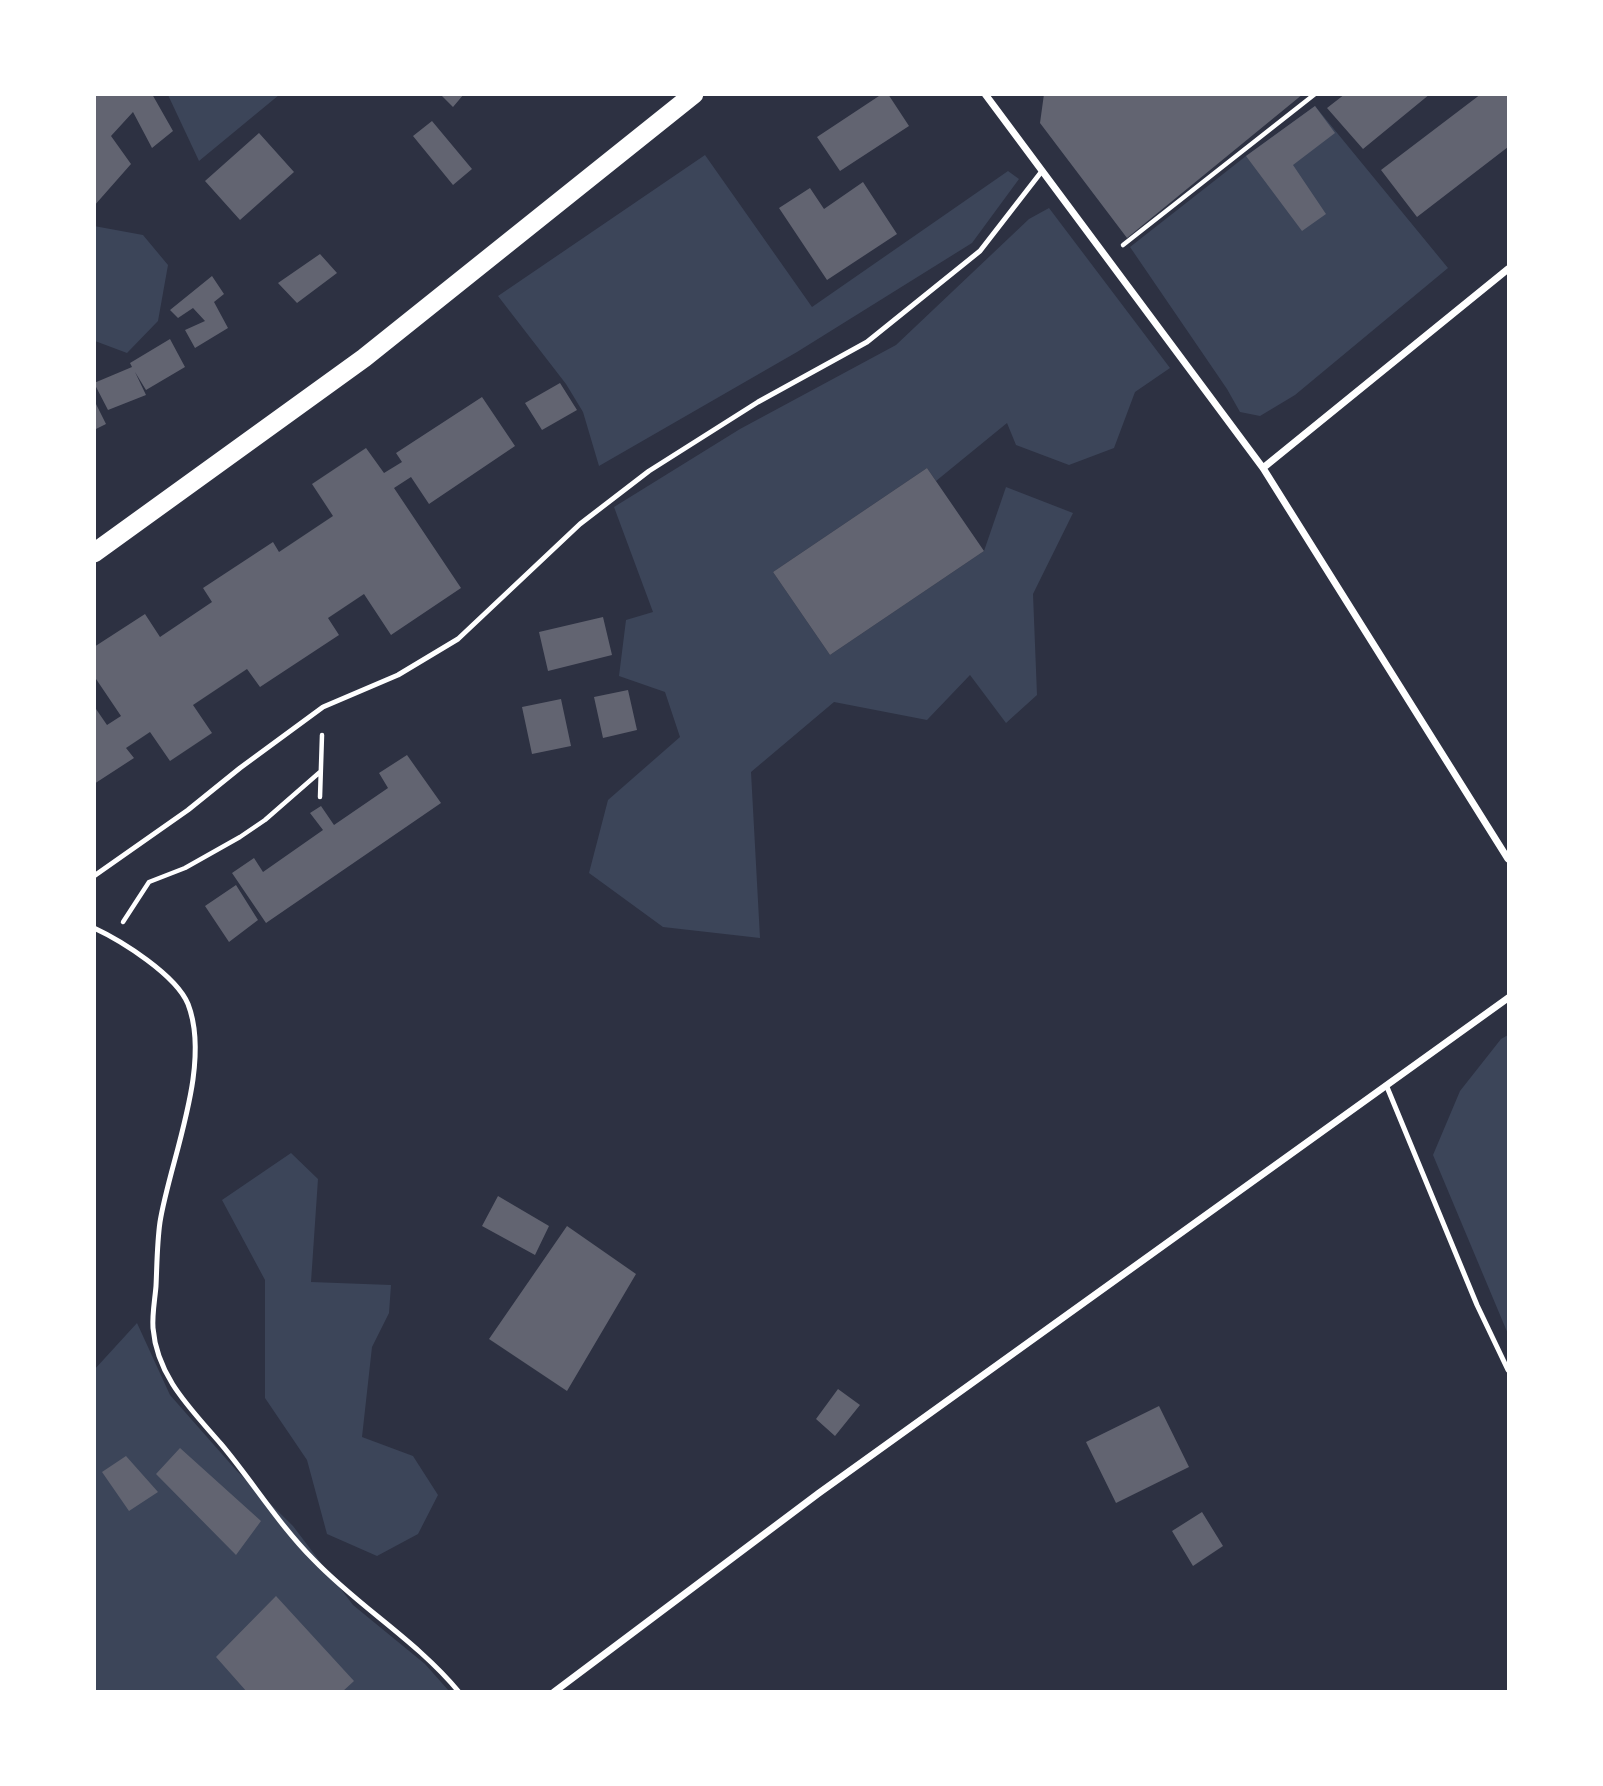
<!DOCTYPE html>
<style>
body{margin:0}
#map{position:relative;width:1603px;height:1786px;overflow:hidden;background:#2d3142;font-family:"DejaVu Sans",sans-serif}
canvas{display:block}
.frame{position:absolute;inset:0;border:96px solid #fff;pointer-events:none}
</style>
<div id="map">
<canvas width="1603" height="1786"></canvas>
<div class="frame"></div>
</div>
<script>
const context = document.querySelector('canvas').getContext('2d');
context.lineJoin = 'round';
function fillPath(path, color) { context.fillStyle = color; context.fill(path, 'evenodd'); }
function trace(path, color, width, dash) { context.strokeStyle = color; context.lineWidth = width; context.lineCap = dash ? 'butt' : 'round'; context.setLineDash(dash || []); context.stroke(path); }
fillPath(new Path2D(`
 M168 95H279L199 161Z
 M1315 106 1448 268 1295 395 1260 416 1240 412 1227 389 1130 247 1246 156Z
 M705 155 812 307 1008 171 1019 179 972 243 797 352 599 466 583 412 566 384 498 296Z
 M1049 208 1170 368 1135 392 1114 448 1069 465 1016 445 1007 423 936 481 927 468 773 572 830 655 984 551 1006 487 1073 513 1033 594 1037 695 1006 723 970 675 927 720 834 702 751 772 760 938 663 927 589 873 608 800 680 737 665 692 619 676 626 620 653 612 614 507 740 429 896 345 1029 219Z
 M94 226 143 235 168 265 158 321 127 353 95 341Z
 M1508 1035V1334L1433 1155 1460 1091 1501 1039Z
 M291 1153 318 1179 311 1282 391 1285 389 1313 372 1347 362 1437 413 1456 438 1495 418 1534 377 1556 327 1534 307 1460 265 1398V1280L222 1200Z
 M137 1323 170 1395 236 1470 293 1526 353 1605 425 1664 449 1691H95L94 1370Z`), '#3c4559');
fillPath(new Path2D(`
 M94 94H152L173 131 152 148 133 112 111 136 131 164 94 206Z
 M440 94H464L453 107Z
 M882 94H888L909 126 840 171 817 137Z
 M1044 94H1303L1127 238 1040 123Z
 M1345 94 1360 96 1362 94H1430L1363 149 1327 108Z
 M1481 94H1508V147L1417 217 1381 170Z
 M1315 106 1335 133 1293 165 1326 214 1302 231 1246 156Z
 M432 121 472 169 453 185 413 136Z
 M259 133 294 172 240 220 205 181Z
 M863 182 897 234 827 280 779 208 810 188 824 209Z
 M320 254 337 273 297 303 278 283Z
 M212 276 224 294 214 302 228 328 195 348 185 330 205 321 193 308 178 318 170 310Z
 M170 339 185 367 146 390 135 372 146 395 108 410 94 383 132 367 130 363Z
 M560 383 577 410 542 430 525 403Z
 M482 397 515 446 429 504 411 477 394 488 461 588 391 635 364 594 328 618 339 635 260 687 247 669 193 705 212 733 170 761 150 732 126 748 134 758 94 784V710L96 709 107 725 121 716 94 676V647L145 614 160 637 212 602 203 588 273 542 279 552 333 516 312 484 366 448 384 473 402 462 396 453Z
 M94 400 106 424 94 430Z
 M927 468 984 551 830 655 773 572Z
 M603 617 612 655 548 671 539 632Z
 M628 690 637 730 603 738 594 697Z
 M561 699 571 746 532 754 522 707Z
 M407 755 441 803 266 923 232 873 254 858 263 872 323 830 310 813 321 806 334 825 388 788 379 773Z
 M236 885 258 920 229 942 205 906Z
 M498 1196 549 1226 535 1255 482 1226Z
 M567 1226 636 1274 567 1391 489 1339Z
 M838 1389 860 1405 835 1436 816 1419Z
 M1159 1406 1189 1467 1116 1503 1086 1442Z
 M180 1448 261 1521 236 1555 156 1474Z
 M126 1456 158 1492 129 1511 102 1472Z
 M1202 1512 1223 1546 1193 1566 1172 1531Z
 M276 1596 354 1681 342 1692H247L216 1657Z`), '#626471');
trace(new Path2D(`
 M1123 245 1315 94
 M320 797 322 735
 M123 922 149 882 185 868 240 837 265 820 320 772`), '#fff', 4.5);
trace(new Path2D(`
 M94 876 188 810 240 768 323 707 398 675 458 639 580 524 649 471 758 402 867 342 980 251 1042 171
 M94 928C122 941 176 975 188 1004 212 1066 170 1160 160 1222 157 1243 157 1265 156 1286 155 1299 152 1314 153 1328 157 1377 191 1409 221 1444 253 1482 279 1525 314 1560 359 1607 417 1641 459 1692
 M1387 1087 1477 1305 1508 1370`), '#fff', 5);
trace(new Path2D(`
 M985 94 1263 468 1508 859
 M1263 468 1508 269
 M554 1692 819 1493 1508 998`), '#fff', 7);
trace(new Path2D(`
 M94 553 364 358 694 94`), '#fff', 19);
</script>
